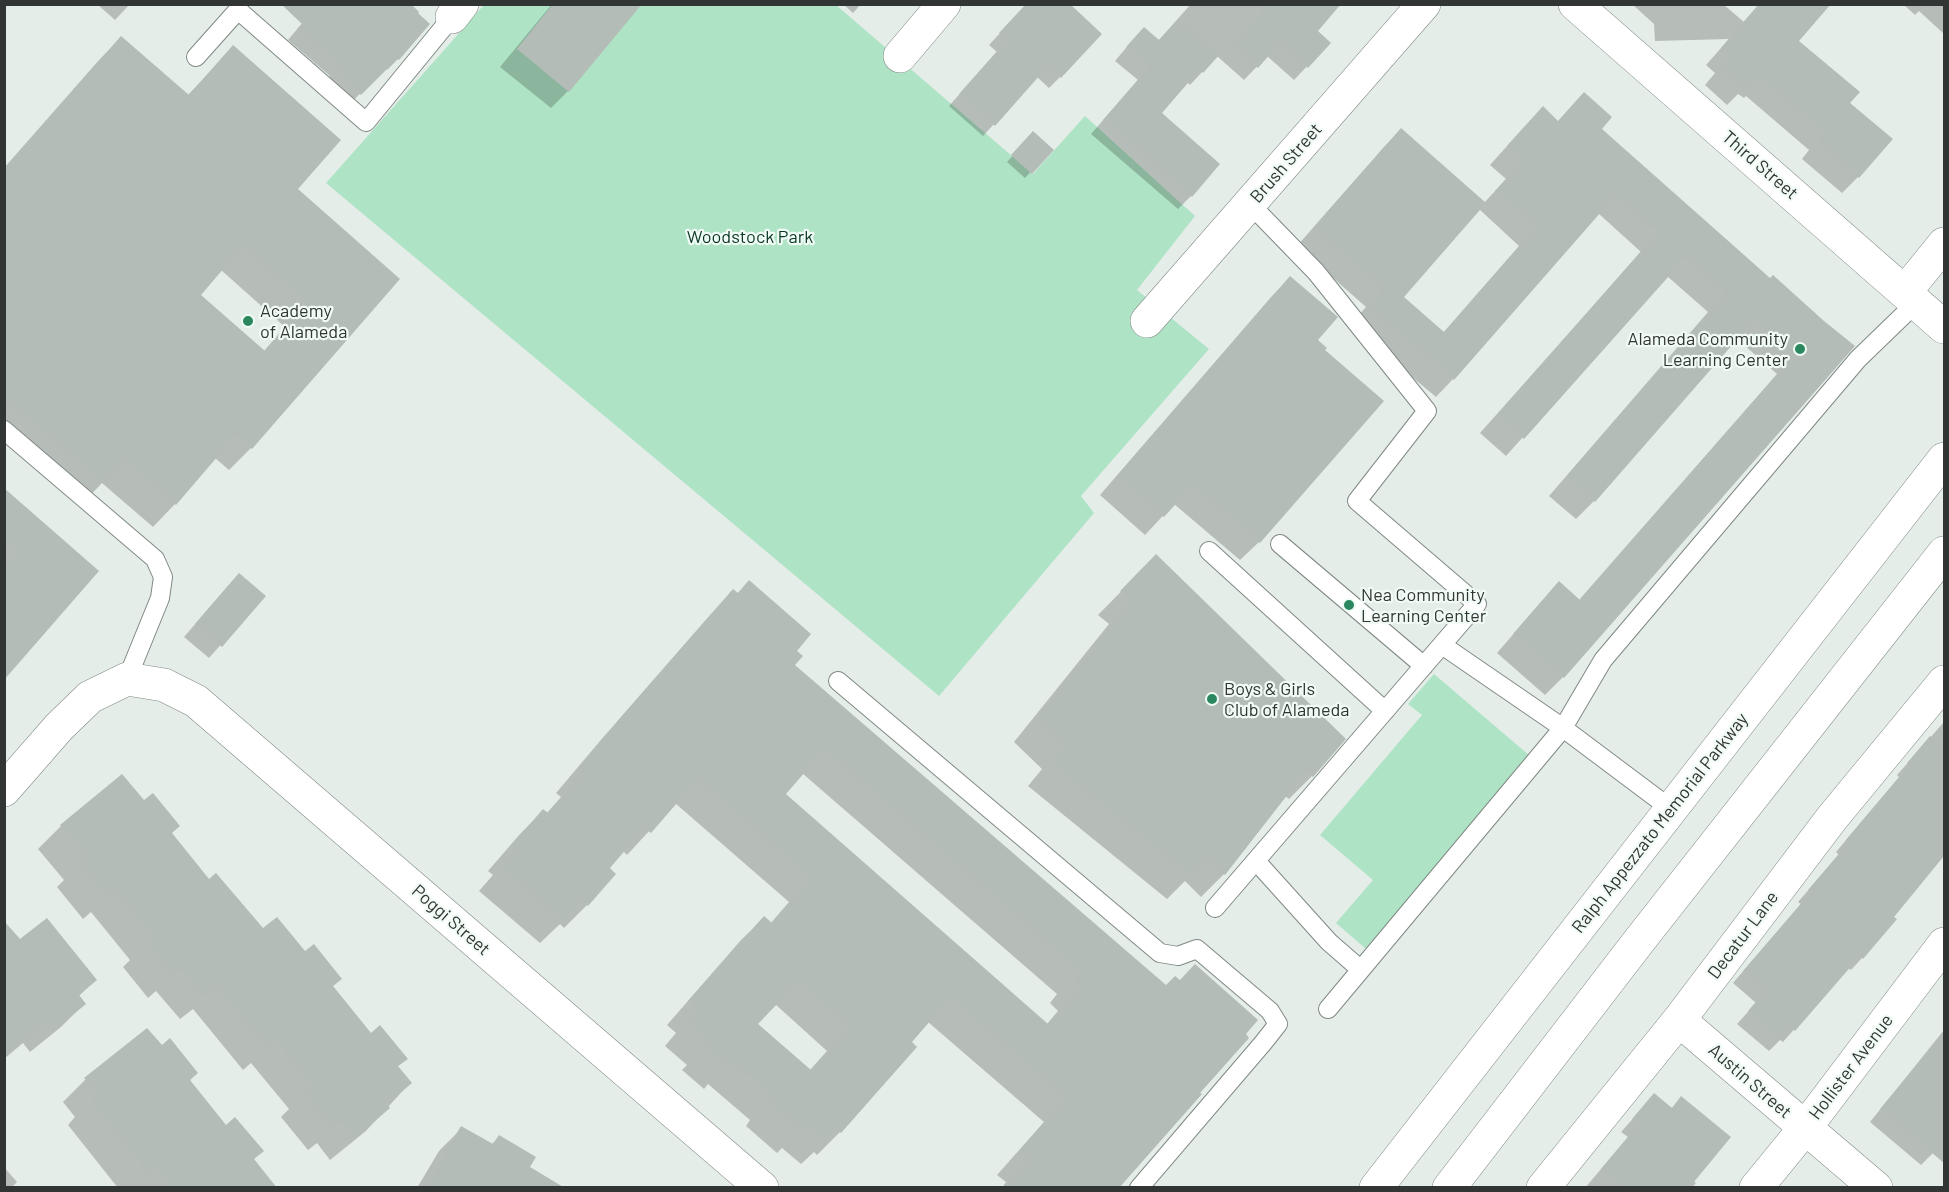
<!DOCTYPE html>
<style>
body{margin:0}
#map{position:relative;width:1949px;height:1192px;overflow:hidden;background:#e4ede8;font-family:Barlow,sans-serif}
canvas{display:block}
.frame{position:absolute;inset:0;border:6px solid #313533;pointer-events:none}
</style>
<div id="map">
<canvas width="1949" height="1192"></canvas>
<div class="frame"></div>
</div>
<script>
const context = document.querySelector('canvas').getContext('2d');
context.lineJoin = 'round';
function fillPath(path, color) { context.fillStyle = color; context.fill(path, 'evenodd'); }
function trace(path, color, width, dash) { context.strokeStyle = color; context.lineWidth = width; context.lineCap = dash ? 'butt' : 'round'; context.setLineDash(dash || []); context.stroke(path); }
function write(font, color, halo, rows, align = 'center') {
  context.font = font + ' Barlow,sans-serif'; context.lineWidth = 4.5; context.setLineDash([]); context.textBaseline = 'middle'; context.strokeStyle = halo; context.fillStyle = color; for (const [text, x, y, turn = 0] of rows) {
    context.save(); context.translate(x, y); context.rotate((+turn || 0) * Math.PI / 180); context.textAlign = isNaN(turn) ? turn : align; if (halo) context.strokeText(text, 0, 0); context.fillText(text, 0, 0); context.restore();
  }
}
fillPath(new Path2D(`
 M484 5H836L1033 174 1085 116 1195 216 1137 290 1209 349 1081 496 1094 513 939 696 326 183Z
 M1434 674 1530 756 1366 949 1336 923 1373 880 1320 835 1422 715 1408 704Z`), '#afe3c6');
fillPath(new Path2D(`
 M97 4H130L115 20Z
 M333 4H411L419 12 398 59 387 70 385 68 350 104 325 82 330 76 288 40 303 22Z
 M552 4H640L568 91 551 108 500 67Z
 M843 4H861L853 13Z
 M1027 4 1060 77 1049 88 1037 77 983 136 949 106 997 52 989 45Z
 M1191 4H1339L1316 31 1329 43 1294 80 1267 56 1244 80 1217 56 1190 85 1187 82 1159 113 1191 196 1178 209 1091 134 1138 80 1115 61 1131 42 1158 41Z
 M1632 4H1723L1744 22 1796 41 1848 103 1858 177 1842 193 1802 159 1809 150 1746 96 1744 98 1738 94 1727 105 1705 85 1715 73 1706 65 1729 39 1655 41 1654 24Z
 M1903 4H1944V34L1919 11 1915 15Z
 M121 38 187 96 233 47 296 190 398 279 251 448 229 470 215 458 175 504 153 527 102 483 81 505 4 440V168L99 60ZM221 270 285 327 263 352 199 295Z
 M1557 122 1599 129 1770 280 1852 346 1563 677 1545 695 1497 653 1542 601 1579 600 1777 374 1736 338 1594 501 1576 519 1549 496 1708 312 1667 276 1506 456 1480 433 1641 252 1598 213 1453 379 1436 397 1350 325 1366 307 1297 246 1384 147 1401 130 1484 203 1506 179 1490 165 1525 126ZM1479 209 1519 246 1443 333 1402 297Z
 M1033 134 1051 150 1025 178 1007 162Z
 M1290 278 1316 340 1322 351 1343 444 1259 542 1240 560 1174 504 1145 535 1100 495 1272 296Z
 M4 490 97 571 4 678Z
 M1156 556 1312 776 1289 799 1285 796 1224 874 1201 897 1185 881 1167 899 1028 786 1042 769 1014 742 1109 624 1098 615Z
 M749 582 795 651 793 665 1166 987 1119 1188H1002L1006 1182 997 1175 1044 1122 928 1022 910 1042 915 1047 840 1132 817 1155 814 1152 801 1164 782 1148 777 1153 746 1126 750 1120 708 1084 704 1089 682 1070 687 1065 665 1046 676 1033 667 1025 741 940 764 918 770 924 789 902 675 803 627 855 623 851 608 868 614 874 587 905 564 928 560 924 540 943 479 891 493 875 488 871 520 834 543 811 546 814 561 797 556 793 600 741 711 614 733 591 737 594ZM802 773 1057 994 1050 1003 1058 1011 1047 1024 784 794ZM775 1004 827 1051 809 1071 756 1024Z
 M228 586 264 596 209 658 184 637Z
 M1944 722V850L1919 880 1892 917 1895 919 1862 958 1851 970 1848 968 1783 1042 1780 1040 1769 1051 1737 1024 1756 1003 1733 983 1801 904 1798 902 1839 855 1836 852 1861 822 1899 777 1897 775Z
 M61 826 170 834 209 881 263 930 305 953 340 979 332 987 370 1035 406 1059 397 1067 410 1083 366 1131 330 1160 317 1143 308 1150 281 1117 289 1109 251 1063 243 1070 193 1009 180 1019 156 991 148 998 123 967 130 960 91 912 83 919 57 887 64 880 38 849Z
 M20 941 95 980 78 997 84 1004 61 1027 30 1052 23 1043 4 1059V943Z
 M1944 1030V1148L1941 1145 1921 1165 1870 1122Z
 M85 1080 189 1081 253 1160 257 1188H118L68 1125 75 1117 63 1102Z
 M1654 1095 1671 1109 1682 1098 1693 1180 1696 1183 1692 1188H1585L1628 1137 1621 1132Z
 M462 1128 491 1145 499 1137 528 1167 562 1188H417L439 1151Z
 M4 1167 17 1182 11 1188H4Z`), '#0003');
fillPath(new Path2D(`
 M281 4H408L430 24 399 60 397 59 361 95 335 70 339 65 297 29 302 24Z
 M553 4H642L569 92 517 49Z
 M1026 4H1070L1102 34 1061 78 1048 66 995 126 959 94 1007 40 999 33Z
 M1267 4H1341L1318 31 1331 43 1308 68 1280 43 1258 68 1232 45Z
 M1759 4H1831L1799 41 1860 92 1850 103 1893 139 1859 178 1817 142 1824 133 1763 81 1761 83 1755 78 1744 90 1719 68 1730 56 1721 48Z
 M1183 22 1220 54 1203 73 1200 69 1162 113 1220 164 1192 197 1103 120 1149 67 1126 47 1144 27 1159 40 1174 24 1178 28Z
 M121 36 189 95 233 45 341 140 298 189 400 279 252 449 236 435 176 505 124 461 104 484 4 399V169ZM242 247 306 304 265 351 201 295Z
 M1584 92 1612 117 1602 129 1770 278 1773 275 1824 321 1855 346 1564 678 1513 634 1559 581 1580 600 1793 356 1754 320 1595 502 1566 477 1725 294 1685 258 1524 439 1497 415 1657 233 1615 196 1454 380 1416 347 1414 349 1367 306 1382 289 1313 228 1401 128 1486 203 1404 297 1444 332 1536 227 1495 191 1523 160 1507 146 1543 106 1558 121Z
 M1033 131 1054 150 1032 174 1011 155Z
 M1290 276 1338 317 1318 340 1327 348 1325 350 1384 401 1260 543 1192 486 1164 517 1117 476Z
 M4 488 99 571 4 680V568L18 552 4 540Z
 M1156 554 1346 739 1313 777 1306 771 1225 875 1207 858 1191 877 1050 763 1064 745 1036 718 1131 600 1120 591Z
 M239 573 266 596 222 647 195 624Z
 M749 580 811 634 797 651 803 656 795 665 1166 985 1175 976 1180 980 1195 964 1258 1020 1246 1034 1249 1038 1200 1093 1202 1094 1119 1188H1003L1028 1159 1019 1151 1065 1098 950 998 912 1042 917 1047 841 1133 836 1129 825 1143 805 1126 801 1131 767 1102 772 1097 732 1062 727 1067 704 1046 708 1041 686 1022 697 1009 688 1001 764 916 772 923 810 878 697 780 651 833 644 828 610 868 616 874 588 906 582 901 564 922 501 868 515 851 510 847 543 809 548 813 582 773 578 769 622 716 733 589 738 593ZM824 750 1079 971 1072 980 1080 987 1048 1024 786 794ZM798 982 849 1027 811 1070 758 1024Z
 M1930 736 1944 748V856L1894 917 1897 919 1863 959 1860 956 1795 1031 1792 1028 1781 1040 1748 1011 1766 990 1743 971 1811 892 1808 890 1849 842 1846 840 1910 765 1907 763Z
 M122 774 144 800 153 793 180 826 172 833 209 879 216 873 263 928 277 917 305 951 314 944 342 979 333 986 371 1033 380 1025 408 1059 398 1066 412 1083 387 1104 390 1108 354 1139 340 1122 331 1128 303 1093 311 1086 275 1041 266 1048 216 987 203 998 180 970 172 976 145 943 153 937 114 890 106 897 79 863 86 857 60 825Z
 M47 918 97 980 79 995 86 1004 54 1030 47 1022 4 1056V921L20 939Z
 M147 1028 162 1045 170 1038 198 1073 190 1080 226 1125 235 1117 264 1151 254 1159 277 1188H172L158 1170 150 1177 89 1101 97 1094 84 1078Z
 M1944 1033V1163L1880 1109Z
 M1654 1093 1672 1108 1681 1096 1731 1137 1689 1188H1623L1601 1169 1638 1125 1632 1119Z
 M461 1126 493 1144 499 1135 536 1157 530 1167 565 1188H425Z`), '#b3bcb7');
const service = new Path2D(`
 M196 57 238 10 366 122 452 17
 M4 430 155 559 163 577 160 598 127 679
 M1280 544 1424 666
 M1209 551 1385 711
 M1442 645 1563 728 1671 809
 M838 681 1160 953 1178 956 1197 949 1270 1011 1278 1024 1263 1043 1139 1188
 M1256 861 1329 942 1360 969
 M1215 908 1477 604 1357 501 1427 411 1316 272 1250 204
 M1328 1009 1563 728 1603 660 1858 359 1917 302`);
const minor = new Path2D(`
 M1575 4 1944 327
 M452 17 462 4
 M900 56 944 4
 M1905 292 1944 244
 M1147 321 1424 4
 M4 790 59 727 90 697 127 679 164 685 196 701 762 1188
 M1679 1020 1876 1188
 M1543 1188 1679 1020 1832 818 1944 682
 M1756 1188 1805 1128 1944 944`);
const tertiary = new Path2D(`
 M1376 1188 1944 459
 M1449 1188 1639 941 1944 553`);
trace(service, '#808984', 20);
trace(minor, '#808984', 34);
trace(tertiary, '#808984', 34);
trace(service, '#fff', 18);
trace(minor, '#fff', 33);
trace(tertiary, '#fff', 33);
for (const [x, y, r, color] of [
 [248,321,6,"#2b875e"],
 [1800,349,6,"#2b875e"],
 [1349,605,6,"#2b875e"],
 [1212,699,6,"#2b875e"]
]) { const dot = new Path2D(); dot.arc(x, y, r, 0, 2 * Math.PI); context.fillStyle = color; context.fill(dot); trace(dot, '#f1fbf5', 2); }
write('18px', '#313533', '#f1fbf5', [
 ["Brush Street",1286,163,-49],
 ["Third Street",1760,165,41],
 ["Ralph Appezzato Memorial Parkway",1660,823,-52],
 ["Poggi Street",451,920,41],
 ["Decatur Lane",1743,935,-53],
 ["Hollister Avenue",1851,1067,-53],
 ["Austin Street",1750,1081,41]
]);
write('18px', '#0a3824', '#f1fbf5', [
 ["Woodstock Park",750,237]
]);
write('18px', '#313533', '#f1fbf5', [
 ["Academy",260,311],
 ["of Alameda",260,332],
 ["Alameda Community",1788,339,"right"],
 ["Learning Center",1788,360,"right"],
 ["Nea Community",1361,595],
 ["Learning Center",1361,616],
 ["Boys & Girls",1224,689],
 ["Club of Alameda",1224,710]
], 'left');
</script>
